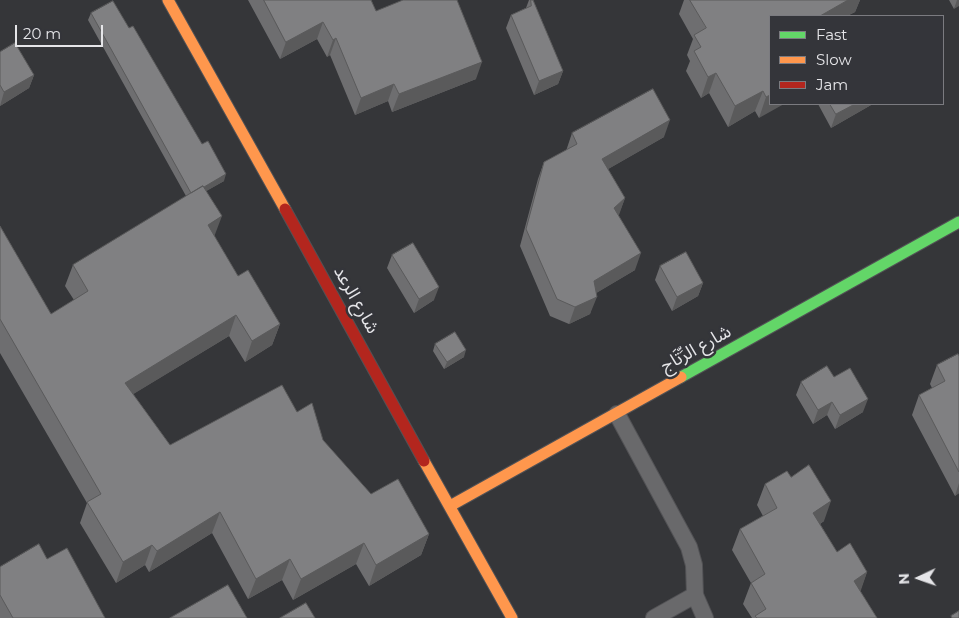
<!DOCTYPE html>
<meta charset="utf-8">
<style>
body{margin:0}
#map{position:relative;width:959px;height:618px;overflow:hidden;background:#353639;font-family:Montserrat,sans-serif}
canvas{display:block}
.legend{position:absolute;left:769px;top:15px;width:175px;height:90px;box-sizing:border-box;background:#34353a;border:1px solid #7b7b80;margin:0;padding:6px 9px;list-style:none;font-size:15px;color:#e5e5e8}
.legend li{display:flex;align-items:center;gap:10px;height:25px}
.legend b{width:25px;border:1px solid #7b7b80}
.north{position:absolute;left:894px;top:553px;width:50px;height:50px;-webkit-text-stroke:4px #34353a;paint-order:stroke;rotate:267deg;font-size:14px;font-weight:700;line-height:20px;text-align:center;color:#e5e5e8}
.north::after{content:'';display:block;margin:auto;width:18px;height:22px;background:#e5e5e8;clip-path:polygon(50% 0,100% 100%,50% 72%,0 100%)}
.scale{position:absolute;left:15px;top:25px;width:88px;height:22px;box-sizing:border-box;border:2px solid #e5e5e8;border-top:0;padding-left:6px;font-size:15px;line-height:18px;white-space:nowrap;color:#e5e5e8;-webkit-text-stroke:4px #34353a;paint-order:stroke}
</style>
<div id="map">
<canvas width="959" height="618"></canvas>
<ul class="legend">
<li><b style="height:6px;background:#63d668"></b>Fast</li>
<li><b style="height:6px;background:#ff974d"></b>Slow</li>
<li><b style="height:6px;background:#b3261e"></b>Jam</li>
</ul>
<div class="north">N</div>
<div class="scale">20 m</div>
</div>
<script>
const context = document.querySelector('canvas').getContext('2d');
context.lineJoin = 'round';
function trace(path, color, width, dash) { context.strokeStyle = color; context.lineWidth = width; context.lineCap = dash ? 'butt' : 'round'; context.setLineDash(dash || []); context.stroke(path); }
function fillPath(path, color) { context.fillStyle = color; context.fill(path, 'evenodd'); }
function write(font, color, halo, rows, align = 'center') {
  context.font = font + ' Montserrat,"Noto Sans Arabic",sans-serif'; context.lineWidth = 5; context.setLineDash([]); context.textBaseline = 'middle'; context.strokeStyle = halo; context.fillStyle = color; for (const [text, x, y, turn = 0] of rows) {
    context.save(); context.translate(x, y); context.rotate((+turn || 0) * Math.PI / 180); context.textAlign = isNaN(turn) ? turn : align; if (halo) context.strokeText(text, 0, 0); context.fillText(text, 0, 0); context.restore();
  }
}
const lane = new Path2D(`
 M617 414 689 547 694 565 695 595 705 618
 M654 618 695 595`);
const fast = new Path2D(`
 M681 377 959 222`);
const slow = new Path2D(`
 M168 0 285 209
 M424 461 512 618
 M450 506 681 377`);
const jam = new Path2D(`
 M285 209 424 461`);
trace(lane, '#525255', 18);
trace(fast, '#525255', 13);
trace(slow, '#525255', 13);
trace(jam, '#525255', 13);
trace(lane, '#69696b', 16);
trace(fast, '#63d668', 11);
trace(slow, '#ff974d', 11);
trace(jam, '#b3261e', 11);
fillPath(new Path2D(`
 M248 0H371L376 11 476 79 392 112 388 101 355 115 330 55 327 57 317 39 280 59Z
 M529 0H533L563 71 558 84 534 95 506 28 511 15 526 8Z
 M684 0H860L855 12 847 16H770V104L759 118 755 111 728 127 709 93 701 98 686 71 690 61 687 55 693 39 679 14Z
 M949 0H959L954 9Z
 M91 13 129 28 224 181 206 191 214 236 238 276 280 324 272 345 245 362 229 336 133 394 170 445 297 412 371 494 429 534 421 555 369 586 356 564 293 600 282 580 248 599 212 533 149 572 145 565 116 583 80 523 87 503 0 353V226L51 314 74 300 65 286 73 265 186 196 88 20Z
 M0 52 34 75 29 88 0 106Z
 M818 104H872L871 105 831 128Z
 M572 133 664 137 608 169 625 198 618 216 635 270 596 293 590 314 569 324 550 316 520 246 538 179 544 162 566 151Z
 M392 255 434 300 414 313 387 268Z
 M660 266 703 283 698 296 672 311 655 280Z
 M435 344 464 357 444 369 433 351Z
 M959 356V493L955 496 912 415 919 395 932 388 930 384 937 365Z
 M834 377 863 412 835 429 827 415 813 424 796 395 801 382Z
 M791 477 824 521 820 524 837 552 867 572 860 591 877 618H752L743 604 751 583 732 550 740 529 763 516 757 505 765 484Z
 M47 559 105 618H0V567Z`), '#6e6e70');
fillPath(new Path2D(`
 M848 0H860L855 12 847 16H820Z
 M957 0H959V6L954 9Z
 M323 22 317 39 280 59 286 42Z
 M336 38 330 55 327 57 333 40Z
 M482 62 476 79 392 112 399 94Z
 M563 71 558 84 534 95 539 81Z
 M716 73 709 93 701 98 708 77Z
 M34 75 29 88 0 106 4 92Z
 M394 84 388 101 355 115 361 98Z
 M763 91 755 111 728 127 735 106Z
 M770 95V104H784L759 118 766 97Z
 M855 104H872L871 105 831 128 836 114Z
 M670 120 664 137 596 176 602 159Z
 M226 174 224 181 189 201 192 194Z
 M625 198 619 215 608 225 614 208Z
 M222 216 214 237 208 225Z
 M641 253 635 270 588 298 594 281Z
 M703 283 698 296 672 311 677 297Z
 M439 287 434 300 414 313 419 299Z
 M597 297 590 314 569 324 575 307Z
 M236 315 229 336 117 404 125 383Z
 M280 324 272 345 245 362 252 341Z
 M466 350 464 357 444 369 447 362Z
 M868 399 863 412 835 429 840 415Z
 M832 402 827 415 813 424 818 410Z
 M959 483V493L955 496Z
 M831 501 824 521 806 533 813 513Z
 M220 512 212 533 149 572 157 551Z
 M429 534 421 555 369 586 376 565Z
 M364 543 356 564 293 600 301 579Z
 M152 545 145 565 116 583 123 562Z
 M290 559 282 580 248 599 256 579Z
 M867 572 860 593 854 581Z`), '#5a5a5b');
const building = new Path2D(`
 M264 0H371L376 11 403 0H457L482 62 399 94 394 84 361 98 336 38 333 40 323 22 286 42Z
 M531 0H533L563 71 539 81 511 15 531 6Z
 M690 0H848L820 16H770V95L766 97 763 91 735 106 716 73 708 77 694 51 701 47 694 35 706 28Z
 M113 1 129 28 133 26 202 144 208 141 226 174 204 187 203 186 191 193 91 13Z
 M15 43 34 75 4 92 0 85V52Z
 M653 89 670 120 602 159 625 198 614 208 641 253 594 281 597 297 575 307 557 299 526 229 544 162 577 144 572 133Z
 M830 104H855L836 114Z
 M203 186 222 216 208 225 238 276 248 270 280 324 252 341 236 315 125 383 170 445 282 385 297 412 312 403 323 440 371 494 398 479 429 534 376 565 364 543 301 579 290 559 256 579 220 512 157 551 152 545 123 562 87 502 101 494 0 319V226L51 314 88 291 73 265Z
 M413 243 439 287 419 299 392 255Z
 M686 252 703 283 677 297 660 266Z
 M455 332 466 350 447 362 435 344Z
 M958 354 959 356V472L919 395 945 381 937 365Z
 M827 366 834 377 850 368 868 399 840 415 832 402 818 410 801 382Z
 M809 465 831 501 813 513 837 552 850 543 867 572 854 581 877 618H757L755 616 766 609 751 583 765 574 740 529 777 508 765 484 787 471 791 477Z
 M39 544 47 559 67 548 105 618H13L0 595V567Z
 M228 585 247 618H170Z
 M306 603 315 618H280Z
 M959 611V618H952L951 616Z`);
fillPath(building, '#808082');
trace(building, '#5a5a5b', 1);
write('18px', '#e5e5e8', '#34353a', [
 ["شارع الرعد",356,300,61],
 ["شارع الرِّتَاج",696,349,-29]
]);
</script>
